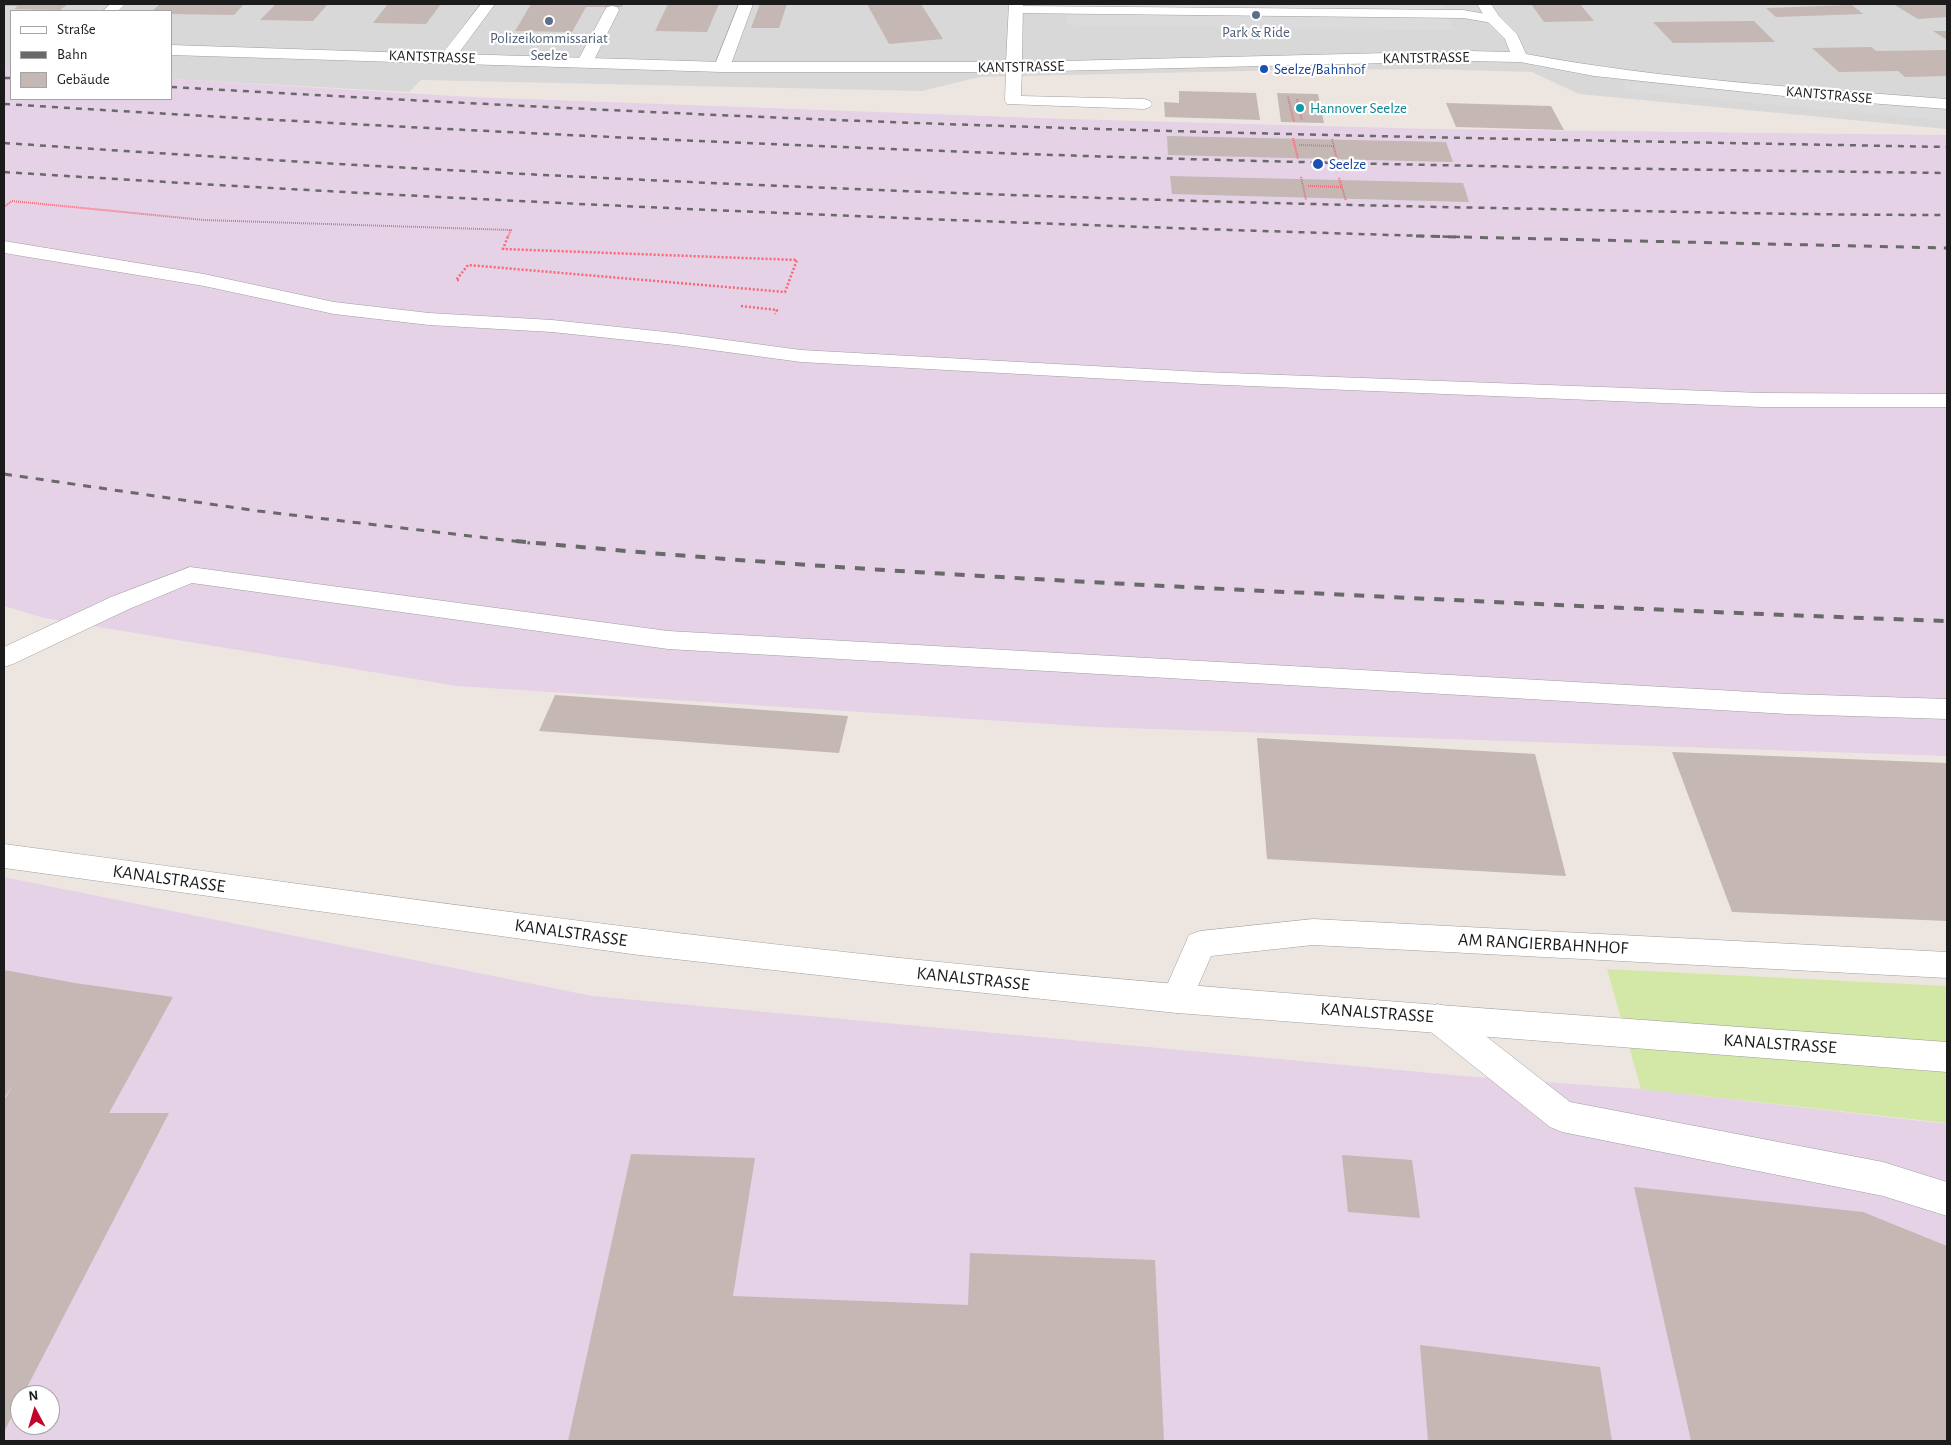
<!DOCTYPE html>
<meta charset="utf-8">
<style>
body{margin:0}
#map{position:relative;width:1951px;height:1445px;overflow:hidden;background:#ede6e0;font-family:"Alegreya Sans",sans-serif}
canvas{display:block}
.frame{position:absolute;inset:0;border:5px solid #1b1b1b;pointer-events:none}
.legend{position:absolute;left:10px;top:10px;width:162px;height:90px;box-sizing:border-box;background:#fff;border:1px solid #a4a4a4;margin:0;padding:6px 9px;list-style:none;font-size:15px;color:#1b1b1b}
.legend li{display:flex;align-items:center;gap:10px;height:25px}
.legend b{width:25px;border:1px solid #a4a4a4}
.north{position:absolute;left:10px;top:1385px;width:50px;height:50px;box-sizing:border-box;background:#fff;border:1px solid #a4a4a4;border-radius:50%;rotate:354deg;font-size:14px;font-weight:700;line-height:20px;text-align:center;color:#1b1b1b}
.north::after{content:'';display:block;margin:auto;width:18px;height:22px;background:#c3032a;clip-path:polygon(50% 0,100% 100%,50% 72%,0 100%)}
</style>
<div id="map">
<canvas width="1951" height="1445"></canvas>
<div class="frame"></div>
<ul class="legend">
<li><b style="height:6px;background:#fff"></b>Straße</li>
<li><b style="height:6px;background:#696969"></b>Bahn</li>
<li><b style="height:14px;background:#c4b7b4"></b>Gebäude</li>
</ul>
<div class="north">N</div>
</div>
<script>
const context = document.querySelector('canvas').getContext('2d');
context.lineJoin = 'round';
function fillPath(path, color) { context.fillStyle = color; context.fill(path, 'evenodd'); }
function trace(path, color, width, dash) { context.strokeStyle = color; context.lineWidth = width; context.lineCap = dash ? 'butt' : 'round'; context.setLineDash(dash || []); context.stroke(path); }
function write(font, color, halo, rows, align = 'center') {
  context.font = font + ' "Alegreya Sans",sans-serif'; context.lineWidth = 4.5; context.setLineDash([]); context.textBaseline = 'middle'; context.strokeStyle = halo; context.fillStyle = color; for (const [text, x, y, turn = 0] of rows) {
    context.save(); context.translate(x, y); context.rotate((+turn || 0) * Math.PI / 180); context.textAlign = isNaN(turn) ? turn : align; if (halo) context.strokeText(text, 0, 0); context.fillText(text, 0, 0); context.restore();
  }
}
fillPath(new Path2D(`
 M4 4H1947V129L1579 94 1532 72 1428 69 1290 70 979 77 922 91 421 80 409 92 171 79V11H11V70L4 69Z`), '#d9d8d8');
fillPath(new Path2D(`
 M4 69 11 70V99H171V79L472 97 1066 119 1432 129 1947 135V756L1095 727 457 686 44 618 4 606Z
 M4 877 592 996 1464 1076 1641 1089 1947 1124V1441H4ZM20 1395H50V1425H20Z`), '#e5d2e6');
fillPath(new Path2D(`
 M1607 969 1947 986V1123L1641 1089Z`), '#d3e7a6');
fillPath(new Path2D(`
 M1065 4H1441L1455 30 1067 25Z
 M1623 81 1833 101 1947 110V121L1625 91Z`), '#dbdbdb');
fillPath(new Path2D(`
 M4 4H68L60 10 14 9 18 6H4Z
 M160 4H244L234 15 171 14V11H152Z
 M276 4H328L313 21 260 20Z
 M388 4H441L426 24 373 23Z
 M531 4H623L622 7H586L572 32 515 31Z
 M668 4H719L707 32 655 31Z
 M760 4H787L779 28H751Z
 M867 4H921L943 39 889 44Z
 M1531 4H1580L1594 21 1544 22Z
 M1893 4H1947V17L1918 19Z
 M1852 5 1863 14 1776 17 1766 8Z
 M1754 21 1775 42 1673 43 1653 22Z
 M1933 31H1947V40Z
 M1871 47 1876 51 1947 50V76L1905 77 1898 71 1839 72 1812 48Z
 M1179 91 1256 93 1260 120 1165 117 1164 102 1179 103Z
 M1277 93 1318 94 1324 123 1281 122Z
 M1446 103 1551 106 1564 130 1456 127Z
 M1167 136 1446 142 1453 162 1168 155Z
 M1170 176 1463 183 1469 202 1172 194Z
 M555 695 848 716 839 753 539 731Z
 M1257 738 1535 754 1566 876 1267 859Z
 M1672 752 1947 763V921L1732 912Z
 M4 970 75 983 173 997 109 1113H169L23 1395H20V1400L4 1432V1100L14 1084 4 1098Z
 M631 1154 755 1158 733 1296 968 1305 970 1253 1155 1260 1164 1441H568Z
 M1342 1155 1412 1160 1420 1218 1348 1212Z
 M1634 1187 1863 1212 1947 1246V1441H1691Z
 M1420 1345 1600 1367 1612 1441H1428Z`), '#c4b7b4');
const service = new Path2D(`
 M739 4H753L730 67 728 70H716L714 67Z
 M612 6 617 7 619 10 593 62 591 65H579L577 62 605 10 607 7Z
 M1016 6 1463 10 1498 16 1500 19 1498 22 1493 23 1463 18 1011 13 1009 10 1011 7Z
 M1014 62 1020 64 1022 67 1021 96 1144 99 1150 101 1152 104 1150 107 1144 109 1007 104 1005 101 1006 67 1008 64Z
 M4 241 204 274 334 302 429 313 552 320 675 333 801 350 1202 372 1761 393 1947 394V407H1761L1202 384 801 362 675 345 552 332 429 325 334 314 204 286 4 253Z
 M190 567 668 631 1788 694 1947 699V719L1788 714 668 649 192 583 129 609 13 664 4 667V647L111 597Z
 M1438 1004 1450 1008 1570 1102 1883 1162 1947 1182V1216L1883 1196 1562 1132 1550 1127 1426 1028 1422 1018 1426 1008Z`);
const minor = new Path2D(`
 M110 4H125L118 11H103Z
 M481 4H495L458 54 722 62H1006L1009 4H1023L1022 62 1469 51 1510 52 1505 39 1488 22 1477 4H1491L1499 16 1517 34 1526 54C1665 80 1807 88 1947 99V109L1803 98 1594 76 1520 62 1469 61 1014 72H722L171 55V45L442 54Z
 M1313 919 1947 952V978L1313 945 1211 956 1188 1009 1177 1013 1166 1009 1161 999 1189 935 1200 931Z`);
const tertiary = new Path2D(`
 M4 844C302 884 601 927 900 958 1248 994 1598 1016 1947 1042V1072L1177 1013 898 984 639 955 4 868Z`);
trace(service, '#9f9f9f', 1);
trace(minor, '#9f9f9f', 1);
trace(tertiary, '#9f9f9f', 1);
trace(new Path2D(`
 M1288 97 1294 122
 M1297 99 1302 120
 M1293 138 1298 159
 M1332 139 1337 160
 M1299 145 1334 146
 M1301 177 1306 200
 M1339 178 1346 201
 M1308 186 1342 187
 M4 207 12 201 204 220 511 230 508 237`), '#f76775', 2, [1, 1]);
trace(new Path2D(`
 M459 280H456L468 265 785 292 797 260 503 249 508 236
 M741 306 777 310 775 314`), '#f76775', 2.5, [2, 2]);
fillPath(service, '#fff');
fillPath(minor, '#fff');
fillPath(tertiary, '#fff');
trace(new Path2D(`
 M4 78H11
 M171 87C438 102 706 116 974 125 1298 136 1623 141 1947 147
 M4 104C326 124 648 140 970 152 1296 164 1621 169 1947 173
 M4 143C518 178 1032 200 1546 209 1680 212 1813 215 1947 215
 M4 172C489 203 974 223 1460 237`), '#696969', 2.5, [6, 6]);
trace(new Path2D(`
 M1416 236 1947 248
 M4 474 258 511 530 543`), '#696969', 3, [8, 8]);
trace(new Path2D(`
 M516 541C787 567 1057 581 1328 594 1535 604 1741 614 1947 621`), '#696969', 4, [10, 10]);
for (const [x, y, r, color] of [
 [1256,15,5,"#5c6f8a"],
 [549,21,5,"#5c6f8a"],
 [1264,69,5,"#1a4fb4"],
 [1300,108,5,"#0f9aa8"],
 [1318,164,6,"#1a4fb4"]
]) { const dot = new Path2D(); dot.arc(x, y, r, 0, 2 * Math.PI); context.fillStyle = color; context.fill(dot); trace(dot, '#fff', 2); }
write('15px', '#4e5e75', '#fff', [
 ["Park & Ride",1256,32],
 ["Polizeikommissariat",549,38],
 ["Seelze",549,55]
]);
write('15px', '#1b1b1b', '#fff', [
 ["KANTSTRASSE",432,57,2],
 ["KANTSTRASSE",1426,58,-1],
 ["KANTSTRASSE",1021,67,-1],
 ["KANTSTRASSE",1829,95,5]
]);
write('15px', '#164399', '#fff', [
 ["Seelze/Bahnhof",1274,69],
 ["Seelze",1329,164]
], 'left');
write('15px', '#0d838f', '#fff', [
 ["Hannover Seelze",1310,108]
], 'left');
write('18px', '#1b1b1b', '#fff', [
 ["KANALSTRASSE",169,879,8],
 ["KANALSTRASSE",571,933,8],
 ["AM RANGIERBAHNHOF",1543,944,3],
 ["KANALSTRASSE",973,979,6],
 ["KANALSTRASSE",1377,1013,4],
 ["KANALSTRASSE",1780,1044,4]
]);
</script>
